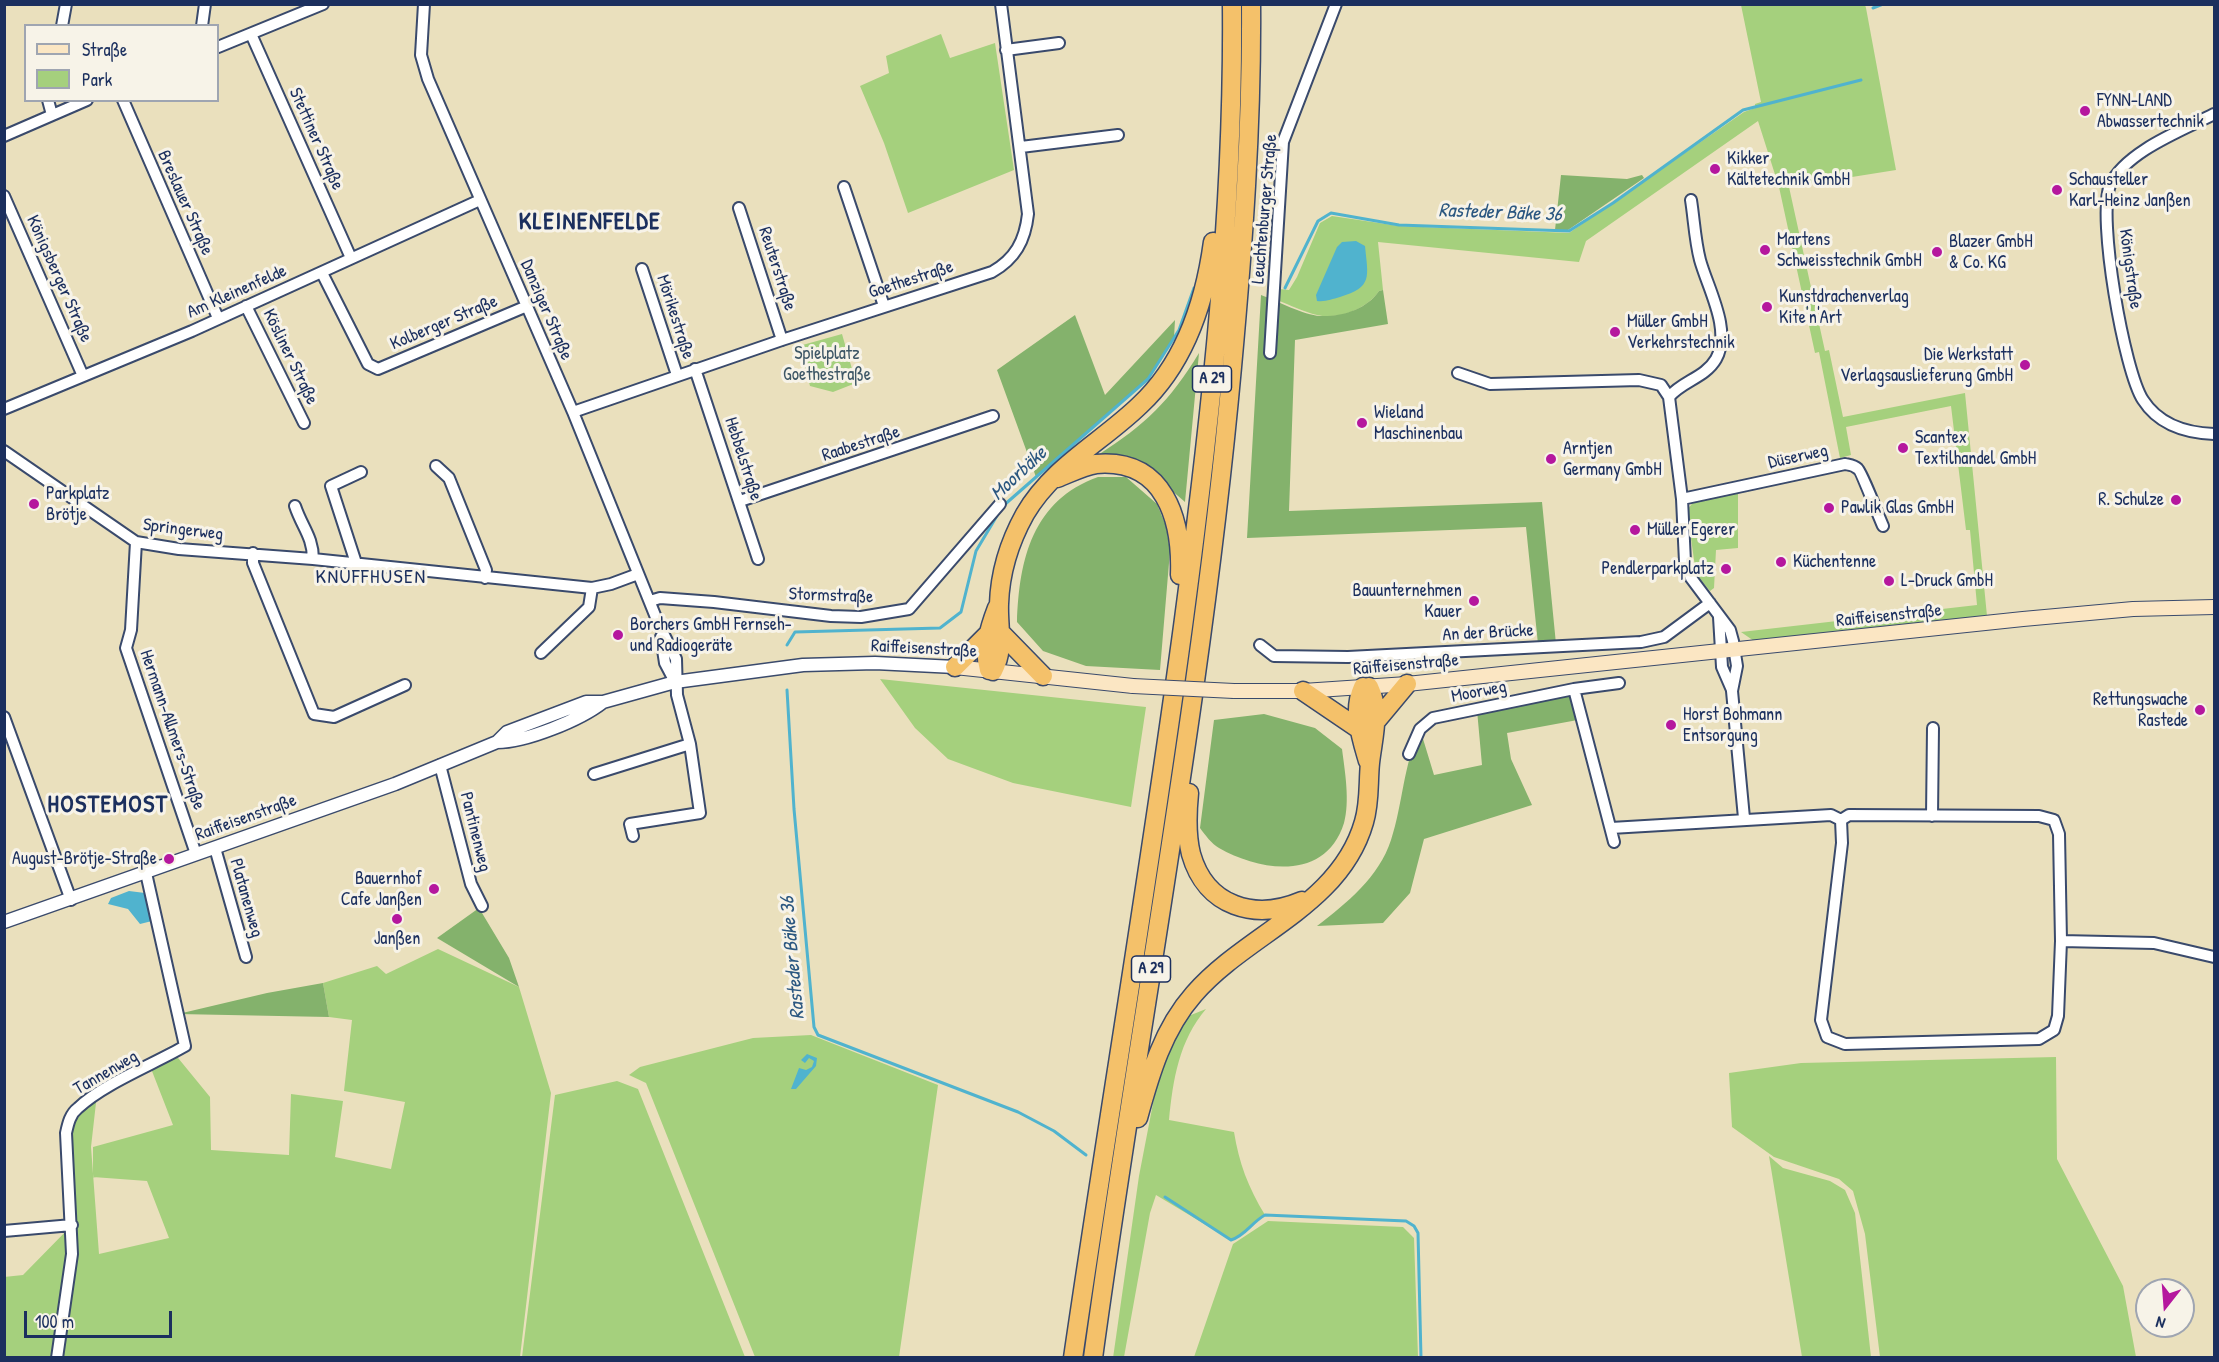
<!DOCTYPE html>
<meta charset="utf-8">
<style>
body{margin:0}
#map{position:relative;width:2219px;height:1362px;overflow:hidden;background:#eae0bd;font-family:"Patrick Hand",sans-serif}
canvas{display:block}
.frame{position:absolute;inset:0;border:6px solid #1b2f5e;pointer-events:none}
.legend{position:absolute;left:24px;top:24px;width:195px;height:78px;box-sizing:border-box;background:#f7f3e8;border:2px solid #9fa5b1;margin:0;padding:8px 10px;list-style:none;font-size:18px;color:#1b2f5e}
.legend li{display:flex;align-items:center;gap:12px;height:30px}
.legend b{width:30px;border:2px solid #9fa5b1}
.north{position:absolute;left:2135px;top:1278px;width:60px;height:60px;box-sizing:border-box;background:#f7f3e8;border:2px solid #9fa5b1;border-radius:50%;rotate:197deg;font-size:16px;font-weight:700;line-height:24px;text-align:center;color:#1b2f5e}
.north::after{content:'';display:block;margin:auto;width:21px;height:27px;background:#b5179e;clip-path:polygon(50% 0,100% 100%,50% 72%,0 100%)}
.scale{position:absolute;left:24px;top:1311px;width:148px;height:27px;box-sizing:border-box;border:3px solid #1b2f5e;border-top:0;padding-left:8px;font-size:18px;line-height:21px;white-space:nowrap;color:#1b2f5e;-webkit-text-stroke:4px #f7f3e8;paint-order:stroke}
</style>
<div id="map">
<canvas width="2219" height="1362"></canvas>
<div class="frame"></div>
<ul class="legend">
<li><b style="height:8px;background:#fbe6c3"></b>Straße</li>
<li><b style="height:16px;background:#a5d07d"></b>Park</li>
</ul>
<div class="north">N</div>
<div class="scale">100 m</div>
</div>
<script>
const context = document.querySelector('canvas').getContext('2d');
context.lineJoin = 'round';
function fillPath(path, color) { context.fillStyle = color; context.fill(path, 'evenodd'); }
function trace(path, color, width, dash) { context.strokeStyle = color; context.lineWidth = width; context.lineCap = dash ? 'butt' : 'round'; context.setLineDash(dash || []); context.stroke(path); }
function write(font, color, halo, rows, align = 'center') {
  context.font = font + ' "Patrick Hand",sans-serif'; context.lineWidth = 6; context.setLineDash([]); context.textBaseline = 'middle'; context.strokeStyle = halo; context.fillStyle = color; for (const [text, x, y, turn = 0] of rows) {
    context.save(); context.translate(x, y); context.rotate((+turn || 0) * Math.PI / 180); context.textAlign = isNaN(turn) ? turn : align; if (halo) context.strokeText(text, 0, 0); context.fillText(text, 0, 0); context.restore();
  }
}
fillPath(new Path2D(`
 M1741 5H1865L1866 8 1896 170 1789 187 1825 351 1829 350 1843 417 1965 393 1987 616 1754 641 1741 632 1977 605 1970 530H1966L1951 406 1846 427 1851 455 1840 458 1819 352 1815 353 1779 187 1758 121 1586 241 1579 262 1378 242 1383 290 1379 291C1367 309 1338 320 1317 315 1304 312 1290 305 1277 300L1279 289 1289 290 1297 277 1320 223 1332 216 1399 226 1569 233 1744 112 1755 108V104L1761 102Z
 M941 34 950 58 995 43 1014 170 908 213 884 143 860 86 889 73 886 56Z
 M842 334 856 383 833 392 810 386 799 346Z
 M1738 492V548L1716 550 1714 588 1710 591 1696 574 1687 510 1695 500Z
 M880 679 1146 707 1131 807 1013 783 948 759 915 728Z
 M438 949 519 987 551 1093 520 1357H5L4 1277 23 1275 72 1225 69 1122 97 1094 91 1147 99 1254 169 1238 147 1181 93 1177V1147L173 1125 150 1066 174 1053 210 1097 211 1150 289 1155 291 1094 343 1101 335 1157 391 1169 405 1102 344 1091 352 1020 329 1017 323 983 377 966 386 974Z
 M1206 1009C1179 1041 1173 1079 1169 1120L1234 1132C1239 1163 1248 1187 1265 1215 1252 1222 1245 1236 1231 1240L1156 1195 1150 1213 1124 1357 1113 1358 1139 1176 1161 1062 1186 1017Z
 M811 1035 938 1085 899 1357H755L646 1083 629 1075 640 1067 753 1038Z
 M2056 1057 2057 1159 2123 1286 2136 1357H1880L1865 1234 1853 1191 1839 1179 1774 1157 1732 1127 1729 1073 1801 1063Z
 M617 1081 638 1089 745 1357H522L555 1095Z
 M1769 1156 1783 1168 1830 1181 1845 1190 1855 1213 1871 1357H1802Z
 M1268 1221 1403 1227 1414 1238 1418 1357H1194L1233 1244Z`), '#a5d07d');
fillPath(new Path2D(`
 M1561 175 1627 179 1642 175 1644 178 1568 230H1555Z
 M1383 290 1388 324 1295 340 1289 511 1542 502 1556 644H1538L1526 527 1247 538 1261 295C1277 301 1304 315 1320 316 1342 317 1367 309 1379 291Z
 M1075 315 1105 395 1175 320 1174 338 1148 379 1036 477 997 370Z
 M1199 353 1185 502 1148 470 1098 455C1146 424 1169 402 1199 353Z
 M1098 477H1126L1157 504 1166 526 1170 551 1160 670 1086 666 1043 651 1017 622C1019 559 1033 500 1098 477Z
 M1574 689 1583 719 1507 733 1511 759 1532 805 1424 839 1410 893 1383 923 1317 926C1347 903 1379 877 1391 840 1403 803 1403 766 1420 729L1434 775 1482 765 1477 710Z
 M1264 714 1315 728 1342 749C1345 772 1350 801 1344 823 1326 881 1261 872 1219 848 1212 844 1205 835 1200 828L1214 720Z
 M479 908 509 958 519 987 437 938Z
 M323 983 329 1017 178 1014 267 993Z`), '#84b26c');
fillPath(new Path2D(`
 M1356 241 1365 246C1368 277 1373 287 1340 297 1332 299 1326 302 1317 301L1316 295 1337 247 1342 242Z
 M129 891 145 893 152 921 140 924 128 909 108 904 111 898Z
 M807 1054 817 1058 816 1066 796 1089H791L799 1068 806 1070 812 1067 814 1061 809 1058 805 1063 801 1060Z`), '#50b3ce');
trace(new Path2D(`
 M1873 8 1883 4
 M1285 288 1318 221 1331 213 1399 225 1569 231 1613 203 1743 110 1861 80
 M1003 506 1148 379 1179 330 1194 288
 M787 645 795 632 940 628 961 612 976 551 998 514
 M787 690 794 809 814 1027 818 1035 1018 1112 1054 1131 1086 1155
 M1165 1197 1231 1240C1245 1236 1252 1222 1265 1215L1406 1221 1414 1226 1418 1233 1421 1358`), '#50b3ce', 3);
const minor = new Path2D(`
 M424 4 421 55 428 79 573 412 659 625 676 659 677 695 690 744 700 813 630 824 633 836
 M62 26 66 4
 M202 26 205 4
 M251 34 351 258
 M218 47 323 4
 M1006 50 1059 43
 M48 100 52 115
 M123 100 218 318
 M2214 114C2183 130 2126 151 2110 185 2097 217 2124 371 2143 400 2159 425 2187 433 2214 434
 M4 136 87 100
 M1021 147 1118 135
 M844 187 884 306
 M4 196 83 376
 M739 208 782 340
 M642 269 677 375
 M322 273 368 364 378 369 527 306
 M246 306 304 423
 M1270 353 1283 142 1336 4
 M695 369 758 559
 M1458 373 1490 384 1639 380 1661 385 1669 397 1682 499 1685 562 1691 578 1730 630 1733 641 1737 666 1732 691 1744 818
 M1669 397C1682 381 1705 378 1716 359 1732 330 1708 289 1700 260 1695 241 1694 219 1691 200
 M4 409 192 331 480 200
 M573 412 782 340 992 272C1015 259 1025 241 1028 214L1001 4
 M4 451 136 542 179 549 313 559 592 588 611 584 638 574
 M436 466 449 478 486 570 485 578
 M1682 499 1845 464C1850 465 1854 465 1858 469 1861 471 1879 517 1883 526
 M740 501 993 416
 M295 506C302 527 313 537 313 559
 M136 542 131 630 126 648 196 854
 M253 553V563L314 714 334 717 405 685
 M356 563 331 486 361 472
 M650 601 660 598 714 602 831 616 861 617 909 609 1000 504
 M1719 617 1722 667 1732 690
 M661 637 665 663 675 682
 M1260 645 1274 656 1348 657 1641 642 1664 637 1710 603
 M541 653 589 607 592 588
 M1574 689 1614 842
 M4 717 71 900
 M1409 754 1420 729 1433 718 1574 689 1619 683
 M440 765 471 884 482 906
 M594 774 690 744
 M1849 815 2039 816 2054 820 2059 834 2061 941 2058 1016 2054 1030 2039 1039 1845 1044 1827 1037 1821 1020 1842 843 1841 820Z
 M1932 816 1933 728
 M1611 828 1831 815 1841 820
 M215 848 246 957
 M2061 941 2154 943 2214 957
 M4 1231 72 1225
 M57 1358 72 1254 66 1133C68 1124 70 1114 78 1108 103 1084 154 1064 185 1046L146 873`);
const tertiary = new Path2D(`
 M497 742C526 742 580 720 603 702
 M4 922 395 784 497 742 507 732 586 702H603L675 682 803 665 875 663 955 667`);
const secondary = new Path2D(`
 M955 667 1133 686
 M1234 691H1303L1407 684 2023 619 2133 609 2214 607`);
const motorway = new Path2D(`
 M1057 478C1070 473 1083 466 1096 464 1165 458 1182 520 1180 575
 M1002 634 1043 676
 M955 667 988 634
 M989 670C983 648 989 629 997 608
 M993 671C1005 648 998 628 999 604 1000 573 1010 541 1025 514 1053 466 1102 442 1140 405 1186 362 1205 301 1213 242
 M1363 687C1352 711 1361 737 1368 761
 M1303 691 1359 729
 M1377 720 1407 684
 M1189 793C1187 813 1186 834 1191 854 1206 907 1255 921 1302 901
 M1138 1118C1150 1074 1163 1029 1194 994 1247 933 1340 906 1364 822 1370 802 1368 783 1370 763 1373 736 1381 712 1369 687
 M1073 1358C1109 1111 1151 866 1184 619 1211 416 1234 210 1232 4
 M1093 1358C1138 1027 1202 699 1232 367 1243 247 1252 125 1251 4`);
trace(minor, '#3a4a6c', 14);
trace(tertiary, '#3a4a6c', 15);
trace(secondary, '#3a4a6c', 16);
trace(motorway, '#3a4a6c', 21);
trace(minor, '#fff', 10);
trace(tertiary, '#fff', 12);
trace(secondary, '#fbe6c3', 14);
trace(motorway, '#f4c16a', 18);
const secondaryBridge = new Path2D(`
 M1133 686 1234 691`);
trace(secondaryBridge, '#3a4a6c', 16, []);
trace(secondaryBridge, '#fbe6c3', 14);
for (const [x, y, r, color] of [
 [2085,111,6,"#b5179e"],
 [1715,169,6,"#b5179e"],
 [2057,190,6,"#b5179e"],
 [1765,250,6,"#b5179e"],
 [1937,252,6,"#b5179e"],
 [1767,307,6,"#b5179e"],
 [1615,332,6,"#b5179e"],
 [2025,365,6,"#b5179e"],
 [1362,423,6,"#b5179e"],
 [1903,448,6,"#b5179e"],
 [1551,459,6,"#b5179e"],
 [2176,500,6,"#b5179e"],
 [34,504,6,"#b5179e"],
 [1829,508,6,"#b5179e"],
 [1635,530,6,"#b5179e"],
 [1781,562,6,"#b5179e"],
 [1726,569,6,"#b5179e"],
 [1889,581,6,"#b5179e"],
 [1474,601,6,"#b5179e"],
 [618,635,6,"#b5179e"],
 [2200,710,6,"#b5179e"],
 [1671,725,6,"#b5179e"],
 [169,859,6,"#b5179e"],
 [434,889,6,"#b5179e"],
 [397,919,6,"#b5179e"]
]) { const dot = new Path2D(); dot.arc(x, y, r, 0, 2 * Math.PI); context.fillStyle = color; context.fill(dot); trace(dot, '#f7f3e8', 2); }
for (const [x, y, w] of [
 [1212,379,39],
 [1151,969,39]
]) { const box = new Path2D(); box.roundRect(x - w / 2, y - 13, w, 26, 4.5); context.fillStyle = '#f7f3e8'; context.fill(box); trace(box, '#1b2f5e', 1.5); }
write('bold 16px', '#1b2f5e', null, [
 ["A 29",1212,379],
 ["A 29",1151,969]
]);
write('18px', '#1b2f5e', '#f7f3e8', [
 ["FYNN-LAND",2097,101],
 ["Abwassertechnik",2097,122],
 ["Kikker",1727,159],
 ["Kältetechnik GmbH",1727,180],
 ["Schausteller",2069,180],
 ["Karl-Heinz Janßen",2069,201],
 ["Martens",1777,240],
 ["Schweisstechnik GmbH",1777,261],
 ["Blazer GmbH",1949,242],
 ["& Co. KG",1949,263],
 ["Kunstdrachenverlag",1779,297],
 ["Kite'n'Art",1779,318],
 ["Müller GmbH",1627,322],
 ["Verkehrstechnik",1627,343],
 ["Die Werkstatt",2013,355,"right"],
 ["Verlagsauslieferung GmbH",2013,376,"right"],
 ["Wieland",1374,413],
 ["Maschinenbau",1374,434],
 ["Scantex",1915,438],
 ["Textilhandel GmbH",1915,459],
 ["Arntjen",1563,449],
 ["Germany GmbH",1563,470],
 ["Parkplatz",46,494],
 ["Brötje",46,515],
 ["R. Schulze",2164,500,"right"],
 ["Pawlik Glas GmbH",1841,508],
 ["Müller Egerer",1647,530],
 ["Küchentenne",1793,562],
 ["Pendlerparkplatz",1714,569,"right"],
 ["L-Druck GmbH",1901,581],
 ["Bauunternehmen",1462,591,"right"],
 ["Kauer",1462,612,"right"],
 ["Borchers GmbH Fernseh-",630,625],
 ["und Radiogeräte",630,646],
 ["Rettungswache",2188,700,"right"],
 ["Rastede",2188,721,"right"],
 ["Horst Bohmann",1683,715],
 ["Entsorgung",1683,736],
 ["August-Brötje-Straße",157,859,"right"],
 ["Bauernhof",422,879,"right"],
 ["Cafe Janßen",422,900,"right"],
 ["Janßen",397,939,"center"]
], 'left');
write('18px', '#1b2f5e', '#f7f3e8', [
 ["Stettiner Straße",316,139,66],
 ["Breslauer Straße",185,203,66],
 ["Leuchtenburger Straße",1265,209,-85],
 ["Reuterstraße",777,269,72],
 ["Königstraße",2130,269,82],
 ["Königsberger Straße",59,279,66],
 ["Goethestraße",911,280,-18],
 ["Am Kleinenfelde",237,292,-24],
 ["Danziger Straße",546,310,67],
 ["Mörikestraße",675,317,72],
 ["Kolberger Straße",444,323,-23],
 ["Kösliner Straße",290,357,64],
 ["Raabestraße",861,444,-18],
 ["Düserweg",1798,457,-12],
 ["Hebbelstraße",743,459,72],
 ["Springerweg",183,530,7],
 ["Stormstraße",831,596,2],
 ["Raiffeisenstraße",1889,616,-6],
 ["An der Brücke",1488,633,-3],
 ["Raiffeisenstraße",924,649,3],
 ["Raiffeisenstraße",1406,665,-5],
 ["Moorweg",1479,692,-11],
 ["Hermann-Allmers-Straße",172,730,71],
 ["Raiffeisenstraße",246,818,-20],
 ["Pantinenweg",475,832,76],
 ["Platanenweg",246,898,74],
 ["Tannenweg",106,1073,-30]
]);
write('18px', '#3e5766', '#f7f3e8', [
 ["Spielplatz",827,354],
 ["Goethestraße",827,375]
]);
write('italic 20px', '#2b5780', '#f7f3e8', [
 ["Rasteder Bäke 36",1500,213,2],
 ["Moorbäke",1019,474,-43],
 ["Rasteder Bäke 36",793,958,-95]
]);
context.letterSpacing = '1.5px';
write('20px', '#1b2f5e', '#f7f3e8', [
 ["KNUFFHUSEN",371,578]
]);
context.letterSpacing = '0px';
context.letterSpacing = '1.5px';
write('bold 24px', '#1b2f5e', '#f7f3e8', [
 ["KLEINENFELDE",590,223],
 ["HOSTEMOST",108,806]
]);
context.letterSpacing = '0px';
</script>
